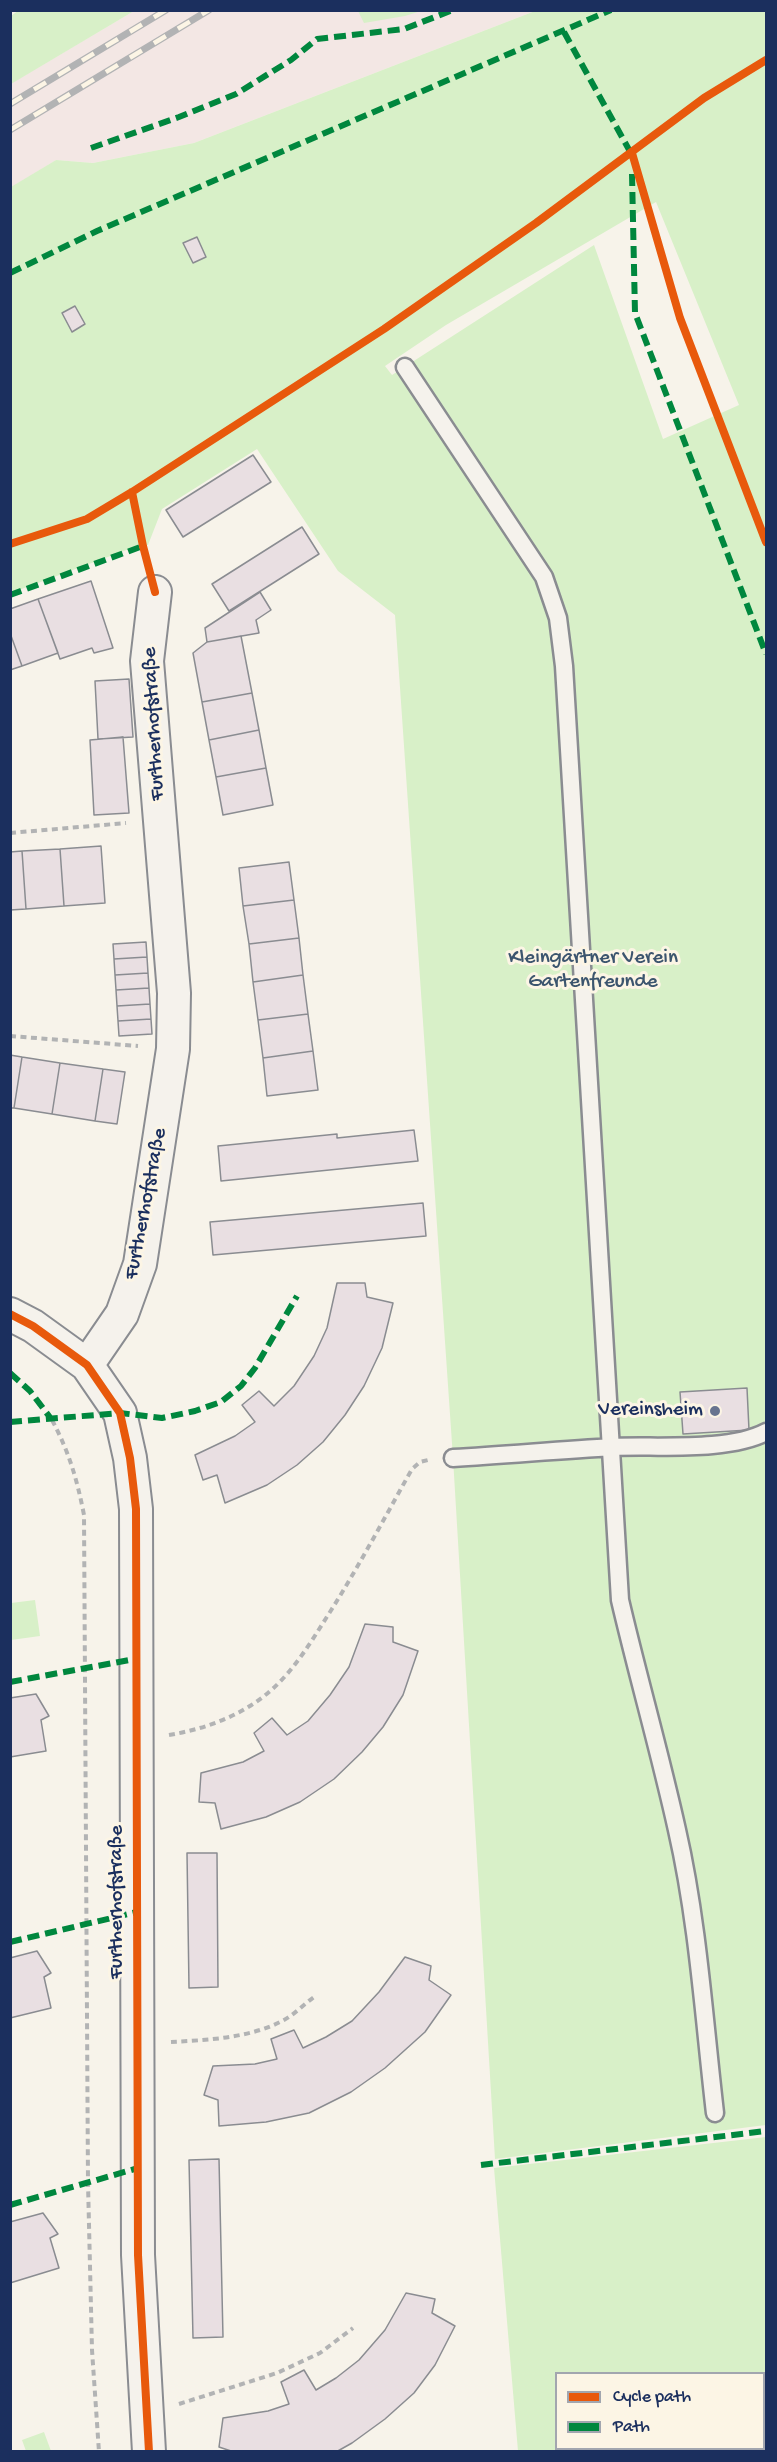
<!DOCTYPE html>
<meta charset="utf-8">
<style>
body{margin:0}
#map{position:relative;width:777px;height:2462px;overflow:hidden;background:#f7f3ea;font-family:"Gochi Hand",sans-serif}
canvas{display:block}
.frame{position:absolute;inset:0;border:12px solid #1b2f5e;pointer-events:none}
.legend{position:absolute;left:555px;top:2372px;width:210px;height:78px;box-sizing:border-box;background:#fcf5e5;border:2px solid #a2a6af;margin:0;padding:8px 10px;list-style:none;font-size:18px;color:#1b2f5e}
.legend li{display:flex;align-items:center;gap:12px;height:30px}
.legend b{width:30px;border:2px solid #a2a6af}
</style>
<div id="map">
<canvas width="777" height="2462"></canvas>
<div class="frame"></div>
<ul class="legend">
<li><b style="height:8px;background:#e8590c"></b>Cycle path</li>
<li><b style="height:8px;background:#00873e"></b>Path</li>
</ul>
</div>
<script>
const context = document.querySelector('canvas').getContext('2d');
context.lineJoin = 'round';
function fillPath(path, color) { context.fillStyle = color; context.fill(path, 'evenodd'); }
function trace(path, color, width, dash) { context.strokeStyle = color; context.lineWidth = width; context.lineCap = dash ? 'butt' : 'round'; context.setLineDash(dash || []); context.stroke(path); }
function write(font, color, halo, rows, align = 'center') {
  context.font = font + ' "Gochi Hand",sans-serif'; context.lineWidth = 6; context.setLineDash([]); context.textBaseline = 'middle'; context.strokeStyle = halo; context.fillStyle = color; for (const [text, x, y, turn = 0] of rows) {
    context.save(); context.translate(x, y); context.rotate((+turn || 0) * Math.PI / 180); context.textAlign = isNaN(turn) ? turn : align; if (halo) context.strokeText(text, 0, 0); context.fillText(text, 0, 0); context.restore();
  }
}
fillPath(new Path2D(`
 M134 11H535L194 143 93 163 56 160 11 188 10 84Z`), '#f3e7e4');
fillPath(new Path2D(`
 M19 10H134V11L11 84V16Z
 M358 11H421L405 16 364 23Z
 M535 11H766V2125L495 2159 453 1458 395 615 338 571 257 449 162 509 148 545H140L11 593V187L56 160 93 163 194 143ZM656 202 739 405 663 439 594 245 392 375 385 366 446 325Z
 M35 1600 40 1636 11 1640V1603Z
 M766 2137V2422L764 2423V2374H556V2448L615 2449 598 2452 518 2451 494 2168Z
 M44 2432 51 2451H26L22 2440Z`), '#d8f0c8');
const building = new Path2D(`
 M197 237 206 257 193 263 183 243Z
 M75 306 85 324 72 332 62 313Z
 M253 455 271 482 183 537 166 510Z
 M302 527 319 554 229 611 212 584Z
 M91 581 113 648 94 653 92 648 60 659 38 599Z
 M260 592 271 610 256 620 259 633 207 642 205 628Z
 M38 599 58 653 22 666 10 633V609Z
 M10 633 22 666 10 670Z
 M241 636 252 693 202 702 193 653 207 642Z
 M129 679 133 737 98 739 95 681Z
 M252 693 259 730 209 740 202 702Z
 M259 730 266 768 216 777 209 740Z
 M123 737 129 813 94 815 90 740Z
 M266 768 273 805 223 815 216 777Z
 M101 846 105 903 64 906 60 849Z
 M60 849 64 906 26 909 22 851Z
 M22 851 26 909 10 910V852Z
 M289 862 294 900 243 906 239 868Z
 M294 900 299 938 249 944 243 906Z
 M299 938 303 975 253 982 249 944Z
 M146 942 147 957 114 959 113 944Z
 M147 957 148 973 115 975 114 959Z
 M148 973 149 988 116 990 115 975Z
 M303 975 308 1014 258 1020 253 982Z
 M149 988 150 1004 117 1006 116 990Z
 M150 1004 151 1019 118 1021 117 1006Z
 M308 1014 313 1051 263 1058 258 1020Z
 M151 1019 152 1034 119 1036 118 1021Z
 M313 1051 318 1090 267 1096 263 1058Z
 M10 1055 22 1057 14 1108H10Z
 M22 1057 60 1063 52 1114 14 1108Z
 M60 1063 103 1069 95 1121 52 1114Z
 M103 1069 125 1072 117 1124 95 1121Z
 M414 1130 418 1161 221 1181 218 1146 337 1134V1138Z
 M423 1203 426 1236 213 1255 210 1222Z
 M337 1283H365L367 1297 393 1303 382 1348 364 1386 345 1415 323 1442 297 1465 267 1485 225 1503 217 1475 203 1480 195 1455 235 1436 255 1422 242 1405 259 1391 274 1406 294 1386 314 1356 327 1328Z
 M747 1388 749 1430 683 1434 680 1392Z
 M365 1624 393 1627V1642L418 1651 403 1695 383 1727 362 1752 334 1779 300 1802 266 1817 221 1829 215 1803 199 1802 201 1773 243 1762 264 1751 254 1733 272 1718 287 1735 308 1721 330 1695 349 1667Z
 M36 1694 49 1716 41 1720 46 1751 10 1757V1698Z
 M187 1853H217L218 1987 189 1988Z
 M37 1951 51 1973 44 1977 51 2008 10 2018V1958Z
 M405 1957 431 1966 429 1980 451 1995 425 2032 385 2068 351 2092 309 2113 266 2122 219 2126 218 2100 204 2095 213 2066 255 2064 277 2059 271 2039 294 2030 303 2048 326 2037 352 2021 379 1992Z
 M219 2159 223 2337 193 2338 189 2160Z
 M43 2213 58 2234 50 2238 59 2268 10 2283V2222Z
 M406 2293 435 2299 432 2313 455 2326 435 2365 414 2393 385 2419 352 2443 336 2452H234L219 2447 223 2418 268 2411 289 2404 281 2382 304 2370 316 2390 336 2378 359 2360 385 2330Z`);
fillPath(building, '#e9dfe2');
trace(building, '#8a8c91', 1.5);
const lane = new Path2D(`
 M405 367 544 577 558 618 564 666 620 1600C638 1677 660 1753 677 1830 698 1922 704 2019 715 2113
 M453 1458C506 1455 559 1450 613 1447 657 1445 728 1452 766 1432`);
const street = new Path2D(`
 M10 1314 33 1326 87 1365 120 1413 130 1458 136 1509 138 2255 149 2452
 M87 1365 122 1314 140 1264 173 1049 174 993 147 661 155 592`);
trace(lane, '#8a8c91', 21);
trace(street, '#8a8c91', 36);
trace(new Path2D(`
 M10 833 126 823
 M10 1036 138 1046
 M52 1420C69 1452 77 1479 84 1515L88 2183 92 2350 99 2452
 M169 1735C205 1729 241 1716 269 1692 295 1670 312 1640 330 1612 359 1566 385 1517 412 1469L420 1462 428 1460
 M171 2042C208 2040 251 2038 284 2020 295 2014 304 2004 314 1997
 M179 2404 277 2373 320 2353 353 2328`), '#b2b3b4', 4, [6, 4.5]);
trace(lane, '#f5f2ec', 16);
trace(street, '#f5f2ec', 32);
const rail = new Path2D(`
 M10 104 166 10
 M10 130 209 10`);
trace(rail, '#b2b3b4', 7);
trace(rail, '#fcf5e5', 4.5, [14]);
trace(new Path2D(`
 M564 32 633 157
 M91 148 179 117 236 94 291 60 317 39 404 29 453 10
 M632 174 635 313 766 654
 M10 273 97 231 611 10
 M10 595 143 546
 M10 1373 30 1391 52 1420
 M10 1422 120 1413 162 1418 195 1411 221 1402 241 1386 255 1368 297 1296
 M10 1682 135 1659
 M10 1942 137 1912
 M481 2165 766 2131
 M10 2205 138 2168`), '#00873e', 6, [12, 6]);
trace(new Path2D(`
 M632 153 680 318 766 542
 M132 492 143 546 155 592
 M10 544 87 519 132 492 384 329 536 223 704 98 766 60
 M10 1314 33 1326 87 1365 120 1413 130 1458 136 1509 138 2255 149 2452`), '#e8590c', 8);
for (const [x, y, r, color] of [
 [715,1411,6,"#68748f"]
]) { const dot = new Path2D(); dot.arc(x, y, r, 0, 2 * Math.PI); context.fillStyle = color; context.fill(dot); trace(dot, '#fcf5e5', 2); }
write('21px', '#1b2f5e', '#fcf5e5', [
 ["Furtherhofstraße",155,724,-93],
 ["Furtherhofstraße",147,1204,-79],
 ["Furtherhofstraße",118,1902,-90]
]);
write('21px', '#3c556e', '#fcf5e5', [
 ["Kleingärtner Verein",593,959],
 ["Gartenfreunde",593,983]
]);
write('21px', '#1b2f5e', '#fcf5e5', [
 ["Vereinsheim",703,1411]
], 'right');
</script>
